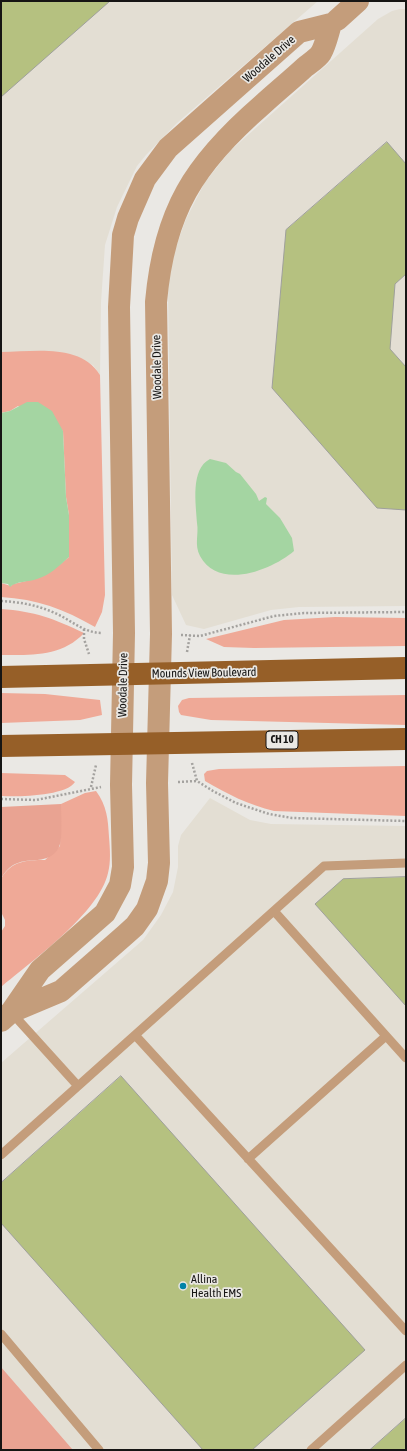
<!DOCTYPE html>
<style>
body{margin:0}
#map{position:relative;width:407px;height:1451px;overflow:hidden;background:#eae8e4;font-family:"Asap Condensed",sans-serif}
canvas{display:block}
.frame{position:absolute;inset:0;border:2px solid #161514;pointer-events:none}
</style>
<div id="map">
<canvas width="407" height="1451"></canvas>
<div class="frame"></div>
</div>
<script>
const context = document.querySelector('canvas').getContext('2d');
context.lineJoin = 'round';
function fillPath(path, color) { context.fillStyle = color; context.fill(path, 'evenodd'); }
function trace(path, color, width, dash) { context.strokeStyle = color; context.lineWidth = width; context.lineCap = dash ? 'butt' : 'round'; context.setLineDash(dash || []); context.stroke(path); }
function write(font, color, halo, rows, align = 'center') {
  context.font = font + ' "Asap Condensed",sans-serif'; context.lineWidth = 3.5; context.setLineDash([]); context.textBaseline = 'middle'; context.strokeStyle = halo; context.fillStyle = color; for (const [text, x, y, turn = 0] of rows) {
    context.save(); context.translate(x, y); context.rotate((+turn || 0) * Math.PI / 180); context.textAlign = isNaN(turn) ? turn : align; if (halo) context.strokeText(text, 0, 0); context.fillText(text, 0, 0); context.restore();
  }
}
fillPath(new Path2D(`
 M1 1H318L177 123 146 155 137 166 117 207 105 245 101 302 100 375 93 365 61 352H1Z
 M400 9H406V606L299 607 271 610 204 629 186 625 172 595 168 285 172 258 186 219 205 182 230 151 378 19 392 11Z
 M210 798 250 820 271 824 406 826V1450H73L1 1367V1063L143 940 161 915 173 892 178 867V846L181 835Z`), '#e3ded3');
fillPath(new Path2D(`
 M1 352C34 352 80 343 100 375L105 595 102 612 95 627C64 609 37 599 1 597V583L11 586 13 584C39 579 49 574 69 557V515L66 497 63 431 18 406 10 411 1 413Z
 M1 609C34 611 55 619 84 633 62 657 31 655 1 655Z
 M335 617 406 618V646L254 648 224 647 206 639 284 620Z
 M1 693 45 694 100 700 102 715 80 720 1 723Z
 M406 695V725L211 720 181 715 179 712 178 706 182 700 189 698Z
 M406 766V816L274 811C249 805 227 794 205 781L204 774 207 771 219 769Z
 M1 773 65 775 75 782C66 796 18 797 1 796Z
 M96 791C107 806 108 819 109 837 110 849 111 862 108 873 99 913 32 961 1 987V932L5 926V920L1 912V879C11 861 26 860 45 860L60 846 61 804 85 793Z`), '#efa997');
fillPath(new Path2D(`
 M61 804C61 813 63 840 59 847 46 872 18 847 1 879V807Z
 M1 1367 73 1450H1Z`), '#e9a392');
fillPath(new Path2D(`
 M27 402H38L52 411 63 431 66 497 69 515V557C59 566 50 575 37 579 29 582 16 581 10 587L8 584 1 583V413L10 411Z
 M210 459 226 463 236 472 240 474 256 494 259 501 265 497 267 498 266 504 280 518 292 538 294 551C272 570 219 591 200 556 194 544 199 535 197 523 196 504 190 469 210 459Z`), '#a4d5a2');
const building = new Path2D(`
 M1 1H110L1 97Z
 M387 142 406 164V274L395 284 390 349 406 367V510L377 508 272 388 286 230Z
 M406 877V1006L315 904 343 879Z
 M121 1076 365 1350 252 1450H203L1 1223V1183Z
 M406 1418V1450H370Z`);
fillPath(building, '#b5c180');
trace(building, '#9fa09c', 1);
trace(new Path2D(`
 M1 601C20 602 37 605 55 613 71 620 84 633 102 633
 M84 629V639L89 654
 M181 635 200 636 274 616 304 613 406 612
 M187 652 190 635
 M192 763 197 781 213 791 236 803 269 814 292 818 406 821
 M178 782 197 781
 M91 787 96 765
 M1 799 36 800 101 787`), '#a4a29f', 2.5, [2, 2]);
trace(new Path2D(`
 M274 911 406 1058
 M11 1012 78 1086
 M135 1035 406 1331
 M1 1155 324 866 406 863
 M248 1159 386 1036
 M1 1334 99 1450
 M311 1450 406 1365`), '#c49d7b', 9);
trace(new Path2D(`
 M337 20 358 1
 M11 1012 61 991 125 935 135 926 147 909 157 881 159 863 157 783 161 634 156 302C164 211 194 164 262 105 276 92 291 80 305 67 310 63 318 58 321 53 326 44 328 33 331 24
 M1 1021 11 1012 40 970 105 913 120 885 123 867 121 785 124 633 119 307 123 235 128 218 145 179 168 148 299 32 331 24`), '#c49d7b', 22);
trace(new Path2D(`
 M1 677 406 668
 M1 746 406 739`), '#965f28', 22);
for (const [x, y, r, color] of [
 [183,1286,4,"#0183a7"]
]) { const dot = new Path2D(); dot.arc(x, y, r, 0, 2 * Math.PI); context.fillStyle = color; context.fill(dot); trace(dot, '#eae8e4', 1.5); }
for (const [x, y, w] of [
 [282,740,32]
]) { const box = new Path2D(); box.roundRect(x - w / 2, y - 9, w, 18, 3); context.fillStyle = '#eae8e4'; context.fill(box); trace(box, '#161514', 1); }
write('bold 11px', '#161514', null, [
 ["CH 10",282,740]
]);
write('12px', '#161514', '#eae8e4', [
 ["Woodale Drive",269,59,-41],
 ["Woodale Drive",157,367,-91],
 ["Mounds View Boulevard",204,673,-1],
 ["Woodale Drive",123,685,-89]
]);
write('12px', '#161514', '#eae8e4', [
 ["Allina",191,1279],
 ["Health EMS",191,1293]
], 'left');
</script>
